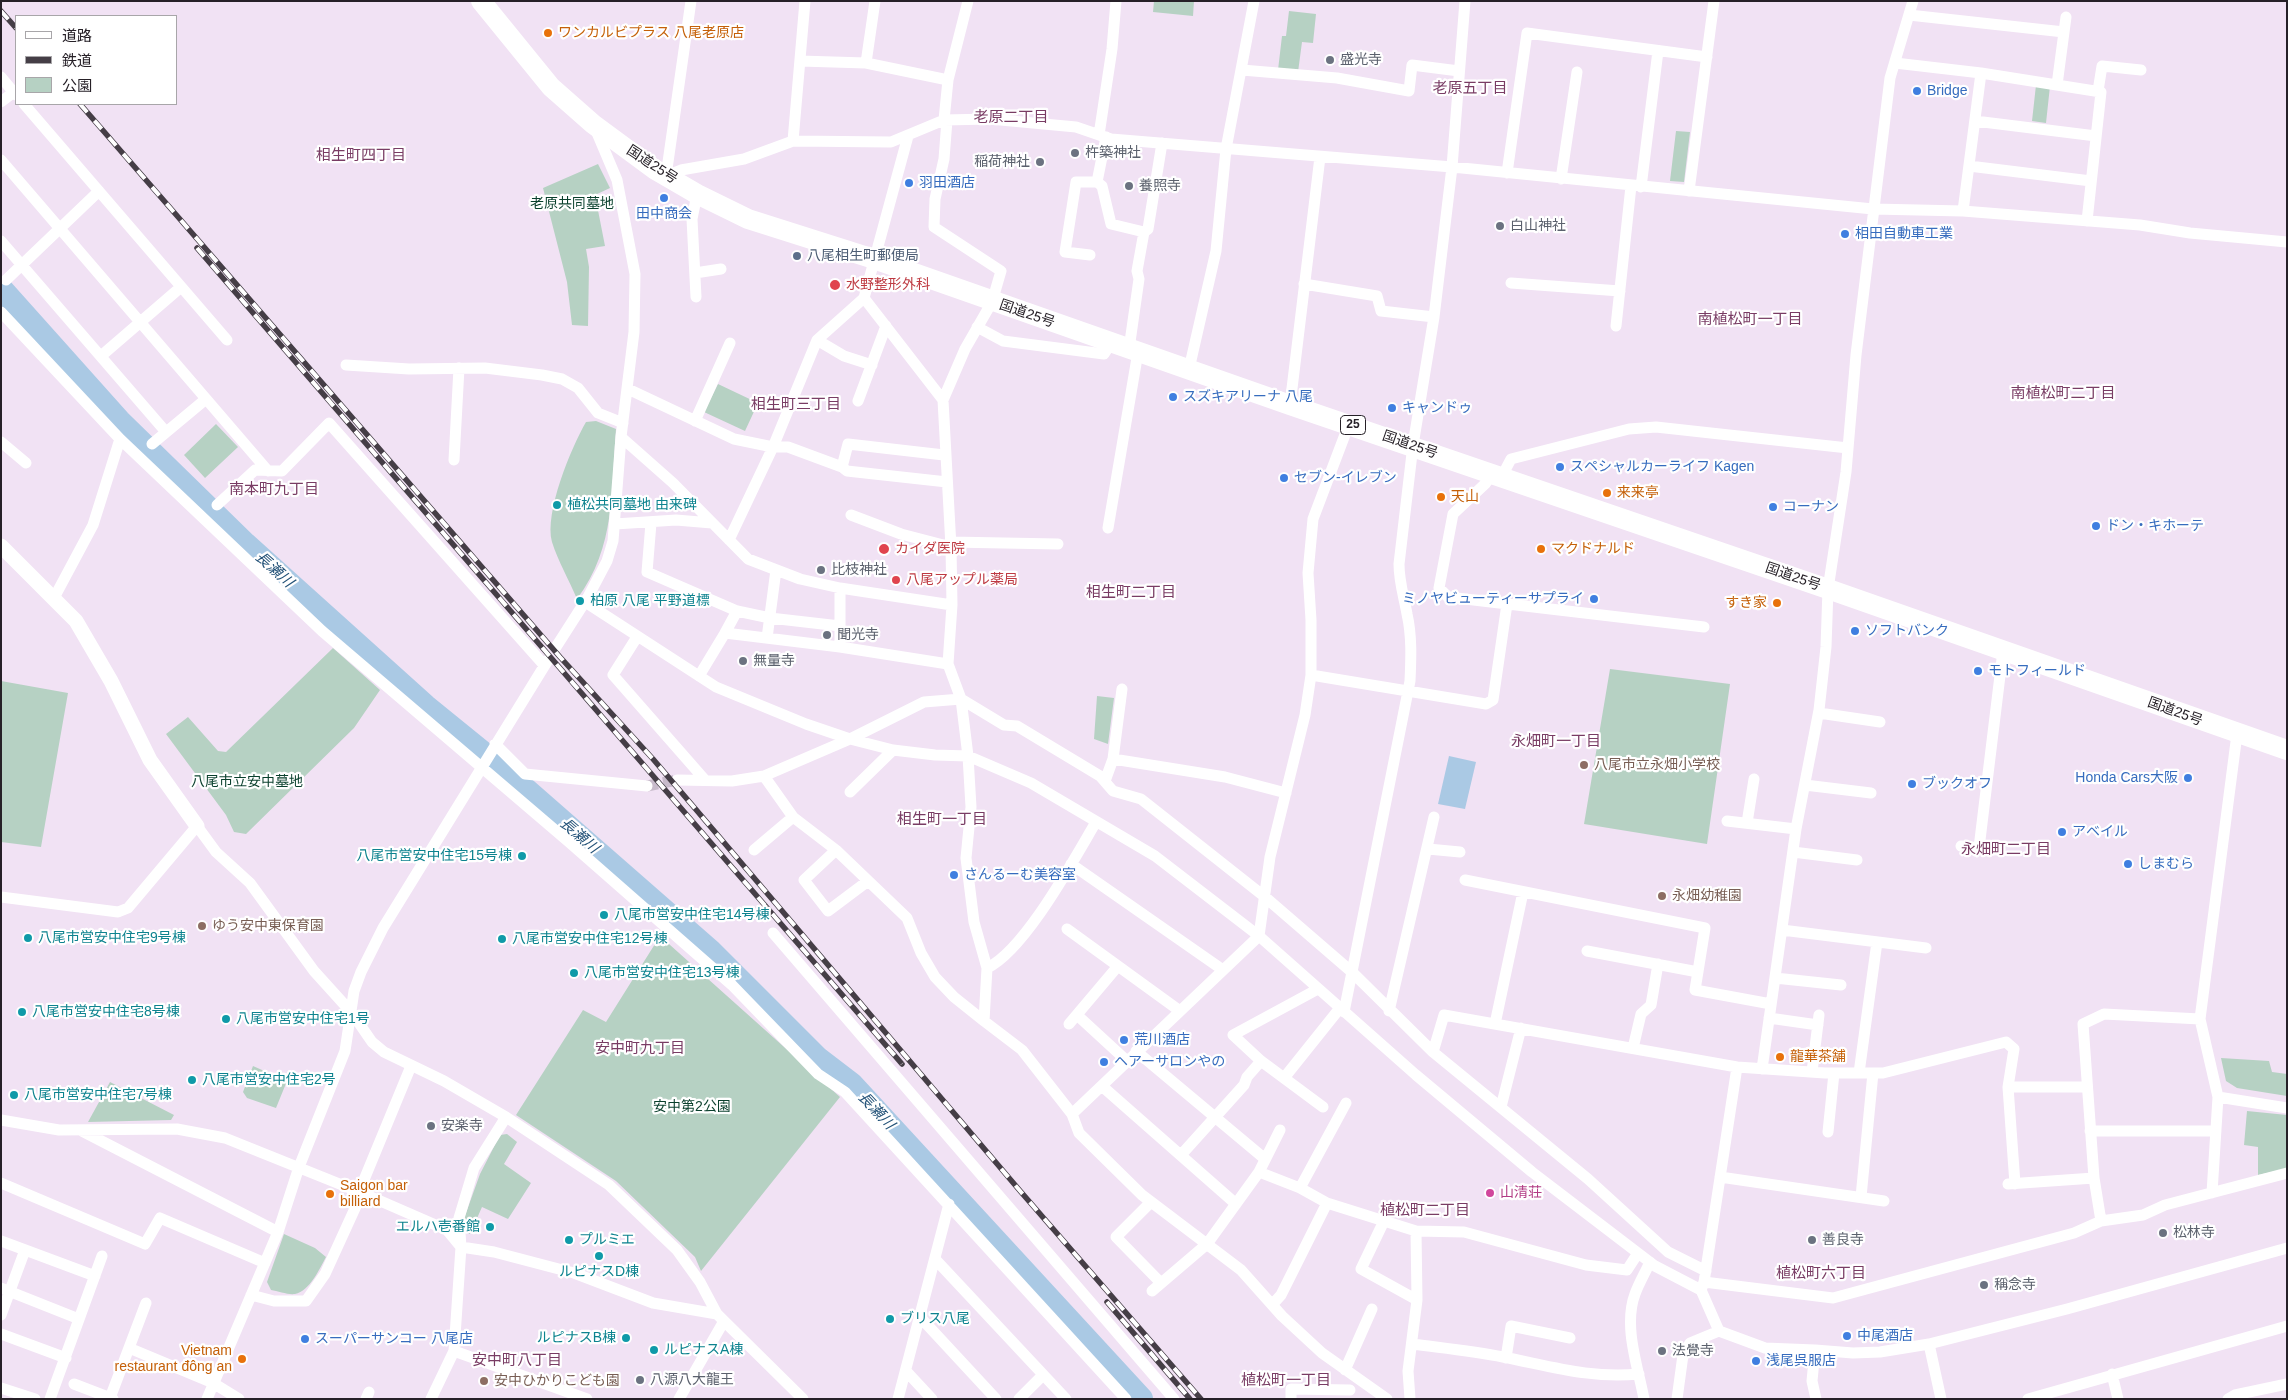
<!DOCTYPE html>
<meta charset="utf-8">
<style>
body{margin:0}
#map{position:relative;width:2288px;height:1400px;overflow:hidden;background:#f1e2f4;font-family:Helvetica,"Noto Sans JP",sans-serif}
canvas{display:block}
.frame{position:absolute;inset:0;border:2px solid #262027;pointer-events:none}
.legend{position:absolute;left:15px;top:15px;width:162px;height:90px;box-sizing:border-box;background:#fff;border:1px solid #a8a6a9;margin:0;padding:6px 9px;list-style:none;font-size:15px;color:#262027}
.legend li{display:flex;align-items:center;gap:10px;height:25px}
.legend b{width:25px;border:1px solid #a8a6a9}
</style>
<div id="map">
<canvas width="2288" height="1400"></canvas>
<div class="frame"></div>
<ul class="legend">
<li><b style="height:6px;background:#fff"></b>道路</li>
<li><b style="height:6px;background:#453e46"></b>鉄道</li>
<li><b style="height:14px;background:#b6d1c3"></b>公園</li>
</ul>
</div>
<script>
const context = document.querySelector('canvas').getContext('2d');
context.lineJoin = 'round';
function fillPath(path, color) { context.fillStyle = color; context.fill(path, 'evenodd'); }
function trace(path, color, width, dash) { context.strokeStyle = color; context.lineWidth = width; context.lineCap = dash ? 'butt' : 'round'; context.setLineDash(dash || []); context.stroke(path); }
function write(font, color, halo, rows, align = 'center') {
  context.font = font + ' Helvetica,"Noto Sans JP",sans-serif'; context.lineWidth = 4.5; context.setLineDash([]); context.textBaseline = 'middle'; context.strokeStyle = halo; context.fillStyle = color; for (const [text, x, y, turn = 0] of rows) {
    context.save(); context.translate(x, y); context.rotate((+turn || 0) * Math.PI / 180); context.textAlign = isNaN(turn) ? turn : align; if (halo) context.strokeText(text, 0, 0); context.fillText(text, 0, 0); context.restore();
  }
}
fillPath(new Path2D(`
 M1154 1H1194L1193 16 1153 12Z
 M1289 11 1316 14 1313 43 1302 42 1298 72 1278 70 1282 36H1286Z
 M2036 85 2050 86 2046 123 2032 121Z
 M1676 131 1690 132 1684 182 1670 181Z
 M598 164 610 188 595 195 605 246 586 249 589 267 588 326 572 325 567 282 543 188Z
 M718 384 758 403 745 431 704 412Z
 M596 421 616 429C611 490 616 547 577 599 569 580 558 561 552 542 544 513 571 448 586 422Z
 M216 424 238 447 205 478 184 455Z
 M333 648 380 690 354 728 246 834 234 832 226 815 166 734 188 717 218 751 226 752Z
 M1610 669 1730 684 1707 844 1584 824Z
 M1 681 68 693 41 847 1 842Z
 M1097 696 1114 698 1108 744 1094 739Z
 M660 936 840 1097 701 1271 695 1257 616 1181 516 1115 583 1010 606 1022Z
 M2221 1058 2269 1061 2272 1072 2287 1074V1096L2237 1088 2226 1081Z
 M253 1066 287 1081 276 1108 247 1098 243 1092Z
 M110 1082 174 1115 171 1120 88 1122Z
 M2247 1111 2287 1115 2286 1169 2258 1175V1147L2244 1145Z
 M507 1134 517 1142 504 1164 531 1183 508 1219 482 1207 470 1234 466 1232 462 1224 480 1174 500 1135Z
 M284 1234 315 1248 326 1257C320 1268 310 1291 295 1294 288 1295 278 1291 271 1290L267 1282Z`), '#b6d1c3');
fillPath(new Path2D(`
 M1449 756 1476 762 1465 809 1438 804Z`), '#aac9e4');
trace(new Path2D(`
 M1 289 119 421 245 544 425 706 494 762 710 951 817 1058 851 1084 1141 1399`), '#aac9e4', 24);
trace(new Path2D(`
 M647 786 677 780`), '#c8bbcb', 11, [11, 5.5]);
trace(new Path2D(`
 M1909 15 2064 32
 M800 61 866 63 948 80
 M866 63 875 1
 M1895 63 1981 73 2101 92 2087 221
 M1242 70 1337 78 1409 91 1412 65 1459 71
 M1 77 16 95
 M2057 85 2066 17
 M2098 91 2102 66 2141 70
 M1 102 14 92
 M24 104 227 340
 M944 120 948 80 968 1
 M947 120 944 159 935 199 934 227 1001 271 992 302 965 349 943 400 951 547 952 605 948 664 961 699 968 756 971 807 966 858 974 922 987 968 984 1021 1022 1050 1072 1114 1079 1133 1142 1195 1241 1270 1282 1316 1322 1353 1387 1399
 M1975 121 2096 136
 M1099 135 1112 49 1116 1
 M793 141 805 1
 M1 160 268 471
 M1969 166 2091 181
 M1507 173 1527 33 1707 57
 M666 176 681 170 744 159 793 141 891 142 944 120 990 119 1076 127 1111 139 1452 167 1873 209 1963 211 2140 225 2190 233 2287 242
 M666 176 691 1
 M1561 179 1577 72
 M1097 182 1106 137
 M1641 187 1658 51
 M1689 191 1714 1
 M1963 211 1981 73
 M1144 232 1148 229 1162 143
 M1 241 166 432
 M1090 255 1065 252 1076 182H1097L1102 186 1111 224 1144 232 1137 271 1139 279 1129 349
 M695 273 721 269
 M6 280 99 191
 M1511 283 1620 291
 M1304 284 1377 296 1381 311 1434 317
 M696 297 692 219 697 194
 M864 298 943 400
 M1 312 120 439 93 525 54 598
 M1616 326 1631 186
 M977 327 1003 341 1104 354 1111 343
 M817 340 844 356 872 365
 M101 356 181 287
 M346 365 409 369 485 368 542 375 562 379 578 388 598 413 623 423
 M1189 369 1216 251 1226 149 1254 1
 M628 389 734 439 773 447H788L842 467 847 471 947 482
 M858 401 886 326
 M1290 405 1320 157
 M695 421 730 343
 M621 437 673 483 748 559 800 579 840 588 952 605
 M120 439 322 631 569 842 732 985 818 1074 845 1092 1126 1399
 M1 442 26 463
 M152 444 206 399
 M454 460 459 368
 M842 467 848 444 944 455
 M1492 474 1485 484 1453 514 1439 588 1448 597 1704 627
 M1501 478 1511 459 1629 429 1656 427 1848 448
 M217 505 255 470 282 471 329 423 544 665
 M851 515 901 534 951 547
 M651 523 647 572 737 611 770 618 840 626
 M615 524 676 520 712 523
 M1108 528 1138 352
 M729 540 773 447 817 340 864 298 908 136
 M950 542 1058 544
 M840 588V647L948 664
 M585 602 716 687 806 724 850 739 893 750 935 755 968 756 1031 783 1155 856 1259 936 1416 1075 1532 1172 1655 1266 1701 1290
 M725 633 737 611
 M637 637 613 675 705 780
 M767 638 776 570
 M556 647 588 597 607 561 613 541 621 437 634 332 635 274 617 180 595 128
 M1311 675 1486 704 1493 700 1507 604
 M699 676 725 633 840 647
 M1122 689 1113 759 1225 777 1286 793
 M1819 713 1880 722
 M495 744 525 774 647 786
 M764 776 793 817 836 850 907 918 921 953 935 977 954 997 984 1021
 M677 780 732 781 764 776 850 739 924 702 961 699 1004 725 1017 726 1100 776 1113 791 1141 799 1265 897 1353 973 1433 1052 1588 1179 1668 1252 1706 1271
 M1105 781 1113 759
 M1805 785 1871 793
 M850 792 893 750
 M1727 821 1796 829
 M1747 823 1754 779
 M1961 846 1998 850
 M1979 848 2003 651
 M1428 849 1460 852
 M754 850 793 817
 M836 850 804 880 828 911 868 881
 M1793 852 1857 860
 M1071 864 1223 970
 M1465 880 1705 928 1695 990 1771 1004
 M1 897 118 912 128 908 197 826 216 852 250 883 314 971 352 1013 372 1042 384 1052 444 1081 506 1117 609 1185 677 1250 700 1282 717 1314 724 1321 803 1399
 M1067 929 1180 1011
 M1782 930 1926 948
 M773 933 1174 1399
 M1587 951 1698 972
 M987 968C1025 950 1074 859 1096 822
 M1775 978 1841 985
 M1318 989 1233 1035 1261 1061 1323 1107
 M1389 1011 1434 817
 M1344 1012 1410 681C1411 659 1412 636 1407 614 1404 597 1399 582 1399 564L1413 445 1434 317 1452 167 1465 1
 M1077 1015 1127 1061
 M1769 1018 1818 1025
 M1069 1024 1118 966
 M1495 1024 1523 892
 M1633 1048 1641 1014 1651 1005 1658 964
 M1136 1051 1265 1159
 M1433 1052 1444 1015 1737 1067
 M1762 1069 1796 829 1819 710 1826 647 1828 589 1846 472 1856 355 1890 78 1913 1
 M1812 1072 1819 1015
 M1859 1073 1877 942
 M1284 1078 1340 1008
 M1103 1087 1236 1204
 M2008 1087H2087
 M2218 1097 2287 1108
 M1501 1107 1521 1028
 M1072 1114 1259 936 1270 857 1305 715 1311 675V620L1308 573 1313 519 1349 424
 M506 1117 474 1168 459 1218 461 1247 494 1252 574 1273 653 1303 717 1314
 M1 1120 59 1130 177 1129 225 1138 362 1193 447 1230 461 1247 454 1351 431 1399
 M82 1131 278 1232
 M2090 1131H2216
 M1828 1132 1834 1073
 M1181 1155 1244 1085 1247 1077 1261 1061
 M1259 1172 1300 1188 1327 1203 1416 1231 1464 1232 1586 1265 1627 1270 1638 1253
 M1720 1177 1884 1201
 M1 1183 145 1244 160 1218 265 1263
 M2008 1184 2094 1178
 M1300 1188 1346 1103
 M359 1192 411 1066
 M2212 1193 2218 1097 2200 1019 2237 734
 M1861 1197 1873 1073
 M1151 1202 1116 1237 1161 1283
 M1384 1221 1361 1269 1417 1300
 M2101 1221 2094 1178 2083 1024 2104 1014 2200 1019
 M1 1241 95 1276
 M935 1259 1066 1399
 M1704 1282 1833 1298 2074 1233 2101 1221 2143 1215 2165 1205 2287 1173
 M1 1288 79 1319
 M1152 1291 1207 1244 1259 1172 1280 1130
 M251 1295 274 1301H306L325 1274 362 1193
 M1272 1305 1281 1295 1327 1203
 M1 1315 25 1250
 M920 1317 996 1399
 M1719 1331 1701 1290 1704 1282 1737 1067 1825 1073H1883L2006 1042 2014 1049 2008 1087 2015 1184
 M1 1334 66 1358
 M1412 1344C1442 1348 1473 1351 1503 1357 1550 1366 1591 1379 1639 1374
 M1929 1344 1941 1399
 M129 1348 213 1383 239 1399
 M1815 1350 1853 1353 1880 1352 1929 1344 2067 1309 2287 1248
 M454 1351 587 1399
 M1506 1358 1511 1326 1570 1338
 M1345 1370 1372 1309
 M906 1371 932 1399
 M2112 1374 2118 1399
 M74 1384 113 1399
 M1 1388 35 1399
 M110 1398 146 1303
 M50 1399 102 1256
 M207 1399 278 1232 299 1167 345 1051 354 991 361 972 383 928 548 660
 M366 1399 369 1392
 M679 1399 724 1321
 M898 1399 949 1204
 M1019 1399 1043 1375
 M1291 1399V1389L1350 1390
 M1410 1399 1408 1371 1417 1300 1416 1231
 M1644 1399C1638 1367 1623 1326 1635 1294 1639 1283 1645 1273 1650 1262
 M1677 1399 1683 1355 1690 1343 1719 1331 1765 1348 1815 1350 1812 1381 1816 1399
 M2028 1399 2287 1326
 M2228 1399 2235 1395 2287 1384`), '#fff', 11);
trace(new Path2D(`
 M1 546 76 621 111 681 150 760 197 826`), '#fff', 15);
trace(new Path2D(`
 M481 1 551 87 593 124 654 169 697 194 748 219 874 259 1290 405 1828 589 2287 750`), '#fff', 20);
const rail = new Path2D(`
 M1 11 16 28
 M80 104 560 657 653 759 1021 1192 1201 1399
 M197 248 902 1064
 M1107 1302 1190 1399`);
trace(rail, '#453e46', 5.5);
trace(rail, '#fff', 4, [11]);
for (const [x, y, r, color] of [
 [548,33,5,"#e8710a"],
 [1330,60,5,"#6b7280"],
 [1917,91,5,"#3f7fe0"],
 [1075,153,5,"#6b7280"],
 [1040,162,5,"#6b7280"],
 [909,183,5,"#3f7fe0"],
 [1129,186,5,"#6b7280"],
 [664,198,5,"#3f7fe0"],
 [1500,226,5,"#6b7280"],
 [1845,234,5,"#3f7fe0"],
 [797,256,5,"#5c6f8a"],
 [835,285,6,"#e0444e"],
 [1173,397,5,"#3f7fe0"],
 [1392,408,5,"#3f7fe0"],
 [1560,467,5,"#3f7fe0"],
 [1284,478,5,"#3f7fe0"],
 [1607,493,5,"#e8710a"],
 [1441,497,5,"#e8710a"],
 [557,505,5,"#0f9aa8"],
 [1773,507,5,"#3f7fe0"],
 [2096,526,5,"#3f7fe0"],
 [884,549,6,"#e0444e"],
 [1541,549,5,"#e8710a"],
 [821,570,5,"#6b7280"],
 [896,580,5,"#e0444e"],
 [1594,599,5,"#3f7fe0"],
 [580,601,5,"#0f9aa8"],
 [1777,603,5,"#e8710a"],
 [1855,631,5,"#3f7fe0"],
 [827,635,5,"#6b7280"],
 [743,661,5,"#6b7280"],
 [1978,671,5,"#3f7fe0"],
 [1584,765,5,"#8d6e63"],
 [2188,778,5,"#3f7fe0"],
 [1912,784,5,"#3f7fe0"],
 [2062,832,5,"#3f7fe0"],
 [522,856,5,"#0f9aa8"],
 [2128,864,5,"#3f7fe0"],
 [954,875,5,"#3f7fe0"],
 [1662,896,5,"#8d6e63"],
 [604,915,5,"#0f9aa8"],
 [202,926,5,"#8d6e63"],
 [28,938,5,"#0f9aa8"],
 [502,939,5,"#0f9aa8"],
 [574,973,5,"#0f9aa8"],
 [22,1012,5,"#0f9aa8"],
 [226,1019,5,"#0f9aa8"],
 [1124,1040,5,"#3f7fe0"],
 [1780,1057,5,"#e8710a"],
 [1104,1062,5,"#3f7fe0"],
 [192,1080,5,"#0f9aa8"],
 [14,1095,5,"#0f9aa8"],
 [431,1126,5,"#6b7280"],
 [1490,1193,5,"#d1479c"],
 [330,1194,5,"#e8710a"],
 [490,1227,5,"#0f9aa8"],
 [2163,1233,5,"#6b7280"],
 [569,1240,5,"#0f9aa8"],
 [1812,1240,5,"#6b7280"],
 [599,1256,5,"#0f9aa8"],
 [1984,1285,5,"#6b7280"],
 [890,1319,5,"#0f9aa8"],
 [1847,1336,5,"#3f7fe0"],
 [626,1338,5,"#0f9aa8"],
 [305,1339,5,"#3f7fe0"],
 [654,1350,5,"#0f9aa8"],
 [1662,1351,5,"#6b7280"],
 [242,1359,5,"#e8710a"],
 [1756,1361,5,"#3f7fe0"],
 [640,1380,5,"#6b7280"],
 [484,1381,5,"#8d6e63"]
]) { const dot = new Path2D(); dot.arc(x, y, r, 0, 2 * Math.PI); context.fillStyle = color; context.fill(dot); trace(dot, '#fff', 2); }
for (const [x, y, w] of [
 [1353,425,25]
]) { const box = new Path2D(); box.roundRect(x - w / 2, y - 9.5, w, 19, 4); context.fillStyle = '#fff'; context.fill(box); trace(box, '#262027', 1); }
write('bold 12px', '#262027', null, [
 ["25",1353,425]
]);
write('14px', '#c56008', '#fff', [
 ["ワンカルビプラス 八尾老原店",558,33],
 ["来来亭",1617,493],
 ["天山",1451,497],
 ["マクドナルド",1551,549],
 ["すき家",1767,603,"right"],
 ["龍華茶舗",1790,1057],
 ["Saigon bar",340,1186],
 ["billiard",340,1202],
 ["Vietnam",232,1351,"right"],
 ["restaurant đông an",232,1367,"right"]
], 'left');
write('14px', '#5b616d', '#fff', [
 ["盛光寺",1340,60],
 ["杵築神社",1085,153],
 ["稲荷神社",1030,162,"right"],
 ["養照寺",1139,186],
 ["白山神社",1510,226],
 ["比枝神社",831,570],
 ["聞光寺",837,635],
 ["無量寺",753,661],
 ["安楽寺",441,1126],
 ["松林寺",2173,1233],
 ["善良寺",1822,1240],
 ["稱念寺",1994,1285],
 ["法覺寺",1672,1351],
 ["八源八大龍王",650,1380]
], 'left');
write('14px', '#366cbe', '#fff', [
 ["Bridge",1927,91],
 ["羽田酒店",919,183],
 ["田中商会",664,214,"center"],
 ["相田自動車工業",1855,234],
 ["スズキアリーナ 八尾",1183,397],
 ["キャンドゥ",1402,408],
 ["スペシャルカーライフ Kagen",1570,467],
 ["セブン-イレブン",1294,478],
 ["コーナン",1783,507],
 ["ドン・キホーテ",2106,526],
 ["ミノヤビューティーサプライ",1584,599,"right"],
 ["ソフトバンク",1865,631],
 ["モトフィールド",1988,671],
 ["Honda Cars大阪",2178,778,"right"],
 ["ブックオフ",1922,784],
 ["アベイル",2072,832],
 ["しまむら",2138,864],
 ["さんるーむ美容室",964,875],
 ["荒川酒店",1134,1040],
 ["ヘアーサロンやの",1114,1062],
 ["中尾酒店",1857,1336],
 ["スーパーサンコー 八尾店",315,1339],
 ["浅尾呉服店",1766,1361]
], 'left');
write('14px', '#262027', '#fff', [
 ["国道25号",652,165,33],
 ["国道25号",1027,314,19],
 ["国道25号",1410,445,19],
 ["国道25号",1793,577,19],
 ["国道25号",2175,712,20]
]);
write('14px', '#093f2c', '#fff', [
 ["老原共同墓地",572,204],
 ["八尾市立安中墓地",247,782],
 ["安中第2公園",692,1107]
]);
write('14px', '#4e5e75', '#fff', [
 ["八尾相生町郵便局",807,256]
], 'left');
write('14px', '#be3a42', '#fff', [
 ["水野整形外科",846,285],
 ["カイダ医院",895,549],
 ["八尾アップル薬局",906,580]
], 'left');
write('14px', '#0d838f', '#fff', [
 ["植松共同墓地 由来碑",567,505],
 ["柏原 八尾 平野道標",590,601],
 ["八尾市営安中住宅15号棟",512,856,"right"],
 ["八尾市営安中住宅14号棟",614,915],
 ["八尾市営安中住宅9号棟",38,938],
 ["八尾市営安中住宅12号棟",512,939],
 ["八尾市営安中住宅13号棟",584,973],
 ["八尾市営安中住宅8号棟",32,1012],
 ["八尾市営安中住宅1号",236,1019],
 ["八尾市営安中住宅2号",202,1080],
 ["八尾市営安中住宅7号棟",24,1095],
 ["エルハ壱番館",480,1227,"right"],
 ["プルミエ",579,1240],
 ["ルピナスD棟",599,1272,"center"],
 ["ブリス八尾",900,1319],
 ["ルピナスB棟",616,1338,"right"],
 ["ルピナスA棟",664,1350]
], 'left');
write('14px', '#785e54', '#fff', [
 ["八尾市立永畑小学校",1594,765],
 ["永畑幼稚園",1672,896],
 ["ゆう安中東保育園",212,926],
 ["安中ひかりこども園",494,1381]
], 'left');
write('14px', '#b23c85', '#fff', [
 ["山清荘",1500,1193]
], 'left');
write('15px', '#793c64', '#fff', [
 ["老原五丁目",1470,89],
 ["老原二丁目",1011,118],
 ["相生町四丁目",361,156],
 ["南植松町一丁目",1750,320],
 ["南植松町二丁目",2063,394],
 ["相生町三丁目",796,405],
 ["南本町九丁目",274,490],
 ["相生町二丁目",1131,593],
 ["永畑町一丁目",1556,742],
 ["相生町一丁目",942,820],
 ["永畑町二丁目",2006,850],
 ["安中町九丁目",640,1049],
 ["植松町二丁目",1425,1211],
 ["植松町六丁目",1821,1274],
 ["安中町八丁目",517,1361],
 ["植松町一丁目",1286,1381]
]);
write('italic 15px', '#235278', '#fff', [
 ["長瀬川",274,570,42],
 ["長瀬川",579,836,41],
 ["長瀬川",876,1111,47]
]);
</script>
